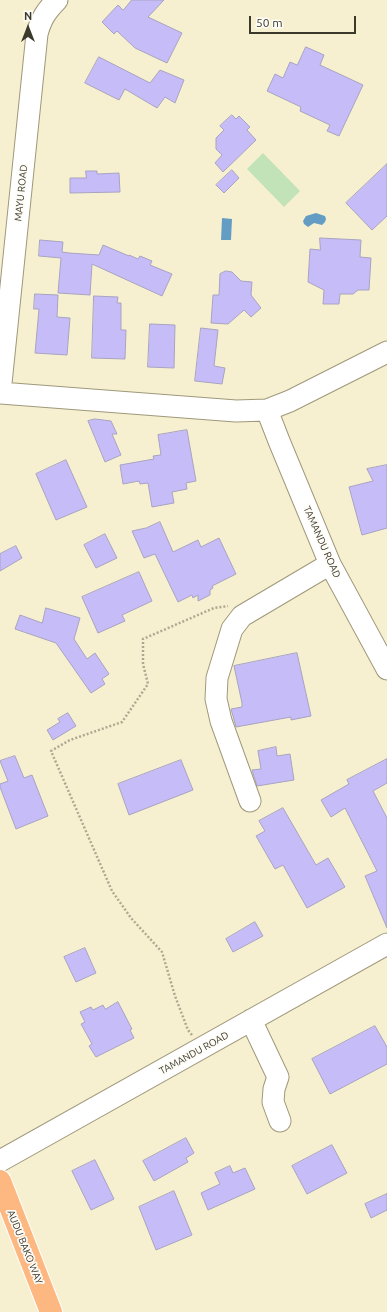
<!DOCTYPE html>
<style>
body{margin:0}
#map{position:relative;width:387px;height:1312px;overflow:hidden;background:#f7f0d0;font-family:Ubuntu,sans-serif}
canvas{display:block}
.north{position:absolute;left:8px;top:8px;width:40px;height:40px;-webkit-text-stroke:3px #fefcf6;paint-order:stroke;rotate:0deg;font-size:11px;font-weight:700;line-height:16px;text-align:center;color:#3b382c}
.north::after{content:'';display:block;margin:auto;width:14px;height:18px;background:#3b382c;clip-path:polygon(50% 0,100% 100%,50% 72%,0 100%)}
.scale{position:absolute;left:249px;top:16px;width:107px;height:18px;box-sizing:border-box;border:2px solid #3b382c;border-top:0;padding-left:5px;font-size:12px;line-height:14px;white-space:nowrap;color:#3b382c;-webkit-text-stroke:3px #fefcf6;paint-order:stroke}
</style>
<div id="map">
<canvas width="387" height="1312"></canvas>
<div class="north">N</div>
<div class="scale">50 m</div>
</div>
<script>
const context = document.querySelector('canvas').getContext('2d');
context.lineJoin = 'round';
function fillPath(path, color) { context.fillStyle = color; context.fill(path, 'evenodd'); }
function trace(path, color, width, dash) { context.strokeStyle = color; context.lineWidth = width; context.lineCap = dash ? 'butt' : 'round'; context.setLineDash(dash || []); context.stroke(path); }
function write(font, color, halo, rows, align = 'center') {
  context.font = font + ' Ubuntu,sans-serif'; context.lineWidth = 3.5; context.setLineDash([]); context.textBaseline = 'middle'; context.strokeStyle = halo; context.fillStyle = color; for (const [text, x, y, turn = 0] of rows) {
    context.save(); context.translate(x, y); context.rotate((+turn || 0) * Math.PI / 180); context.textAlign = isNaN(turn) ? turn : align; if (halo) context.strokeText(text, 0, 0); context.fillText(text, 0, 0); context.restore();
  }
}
fillPath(new Path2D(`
 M263 153 300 191 284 207 247 169Z`), '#c2e2b8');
fillPath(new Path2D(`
 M316 213 325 216 326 219 325 222 322 225 314 223 308 227 304 224 303 221 306 216Z
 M222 218 232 219 231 240H221Z`), '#649dc4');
const building = new Path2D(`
 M132 0H164L148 17 182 33 167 63 135 48 117 31 114 34 102 22 118 5 123 10Z
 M306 47 324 55 320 65 363 85 339 136 327 131 330 125 300 111 301 107 267 91 275 74 283 78 290 62 297 65Z
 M99 57 150 83 160 70 184 80 175 103 165 97 157 108 125 89 119 100 85 83Z
 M232 115 236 119 239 116 250 127 247 130 256 140 223 172 215 163 222 155 216 149V138L224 130 220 126Z
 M387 164V216L372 230 346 203Z
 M232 170 239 178 224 193 216 185Z
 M86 171H97V174L119 173 120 192 70 193V178H86Z
 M320 238 361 240 360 257 371 258 369 290H358L353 294H340L339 304H323L324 290 308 282 310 249 320 250Z
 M40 240 63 242 62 252 69 253 99 255 103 245 129 256V255L138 259 140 256 152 261 150 265 172 274 162 296 92 264 90 295 58 293 61 258 39 256Z
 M226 271 232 272 241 281 252 282 251 295 261 308 251 317 244 310 228 324 211 323 213 295H219L220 274Z
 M35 294 58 295 57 317 70 318 67 355 35 353 39 309H34Z
 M94 296 118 297 117 303H121V330H126L125 359 92 358Z
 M150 324 175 325 174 368 148 367Z
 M201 328 218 330 214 366 225 368 222 384 195 381Z
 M95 419 111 421 117 434H112L121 455 105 462 88 421Z
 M187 430 196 481 186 483 187 489 172 492 174 503 152 507 148 483 140 484 139 481 123 484 120 465 154 459 153 456 161 455 158 435Z
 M66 460 87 507 56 520 36 474Z
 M387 465V528L362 535 349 487 373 481 367 469Z
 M160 522 173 552 198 540 201 547 219 538 236 574 212 586 213 588 210 590V595L198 601V595L193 598 192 595 178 602 155 554 144 558 132 531 146 528Z
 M105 534 117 558 96 568 84 545Z
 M16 546 22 558 0 571V554Z
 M139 572 152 601 122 615 125 621 98 633 82 597Z
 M46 608 80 618 74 639 87 659 95 653 109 674 102 679 105 684 91 693 56 643 15 629 20 615 42 623Z
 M297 653 311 716 291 720V717L236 727 231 709 242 707V703L234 666Z
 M68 713 76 726 53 740 47 730 60 722 58 719Z
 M276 747 277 756 290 754 294 780 257 786 252 770 261 769 258 751Z
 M15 756 24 778 32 775 48 816 16 829 0 787V784L8 781 0 761Z
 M387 759V783L373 791 387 818V928L365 876 377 871 345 808 331 817 321 800 349 784 347 780Z
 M181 760 193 790 129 815 118 784Z
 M283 808 316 865 328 858 345 887 307 908 283 865 275 869 256 836 265 831 259 821Z
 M255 922 263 936 233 952 226 939Z
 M85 948 96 973 76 982 64 957Z
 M118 1002 132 1029 130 1030 134 1038 96 1057 89 1046 92 1044 81 1024 85 1022 80 1012 91 1007 93 1010 103 1005 105 1009Z
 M375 1026 387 1047V1064L330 1094 312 1059Z
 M186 1138 194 1153 186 1158 188 1162 154 1181 143 1161Z
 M332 1145 347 1173 307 1194 292 1166Z
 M95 1160 114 1199 91 1210 72 1171Z
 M230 1166 233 1173 245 1168 255 1189 208 1210 201 1193 220 1184 215 1173Z
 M174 1191 192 1235 156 1250 139 1207Z
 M387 1194V1210L371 1218 365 1204Z`);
fillPath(building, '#c6bdf8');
trace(building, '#a7a3c0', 1);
const minor = new Path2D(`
 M0 393 236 411 267 410 279 441 330 564 387 669
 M0 393 37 34C41 19 46 11 57 0
 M267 410 290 401 387 352
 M250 801 221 721 216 699 217 678 232 629 242 616 330 564
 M251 1020 278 1077 274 1089 273 1102 280 1121
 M0 1161 387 944`);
const major = new Path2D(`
 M0 1181 51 1312`);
trace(minor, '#9f987b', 23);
trace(major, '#fff', 24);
trace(new Path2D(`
 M192 1035 188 1030 175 996 162 952 131 918 112 891 51 751 70 740 122 722 148 684 143 664V639L214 608 228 606`), '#aea890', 2.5, [2, 2]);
trace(minor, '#fff', 21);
trace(major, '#fdb882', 22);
write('10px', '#3b382c', '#fefcf6', [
 ["MAYU ROAD",21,193,-84],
 ["TAMANDU ROAD",322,542,66],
 ["TAMANDU ROAD",194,1053,-29],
 ["AUDU BAKO WAY",25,1247,68]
]);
</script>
